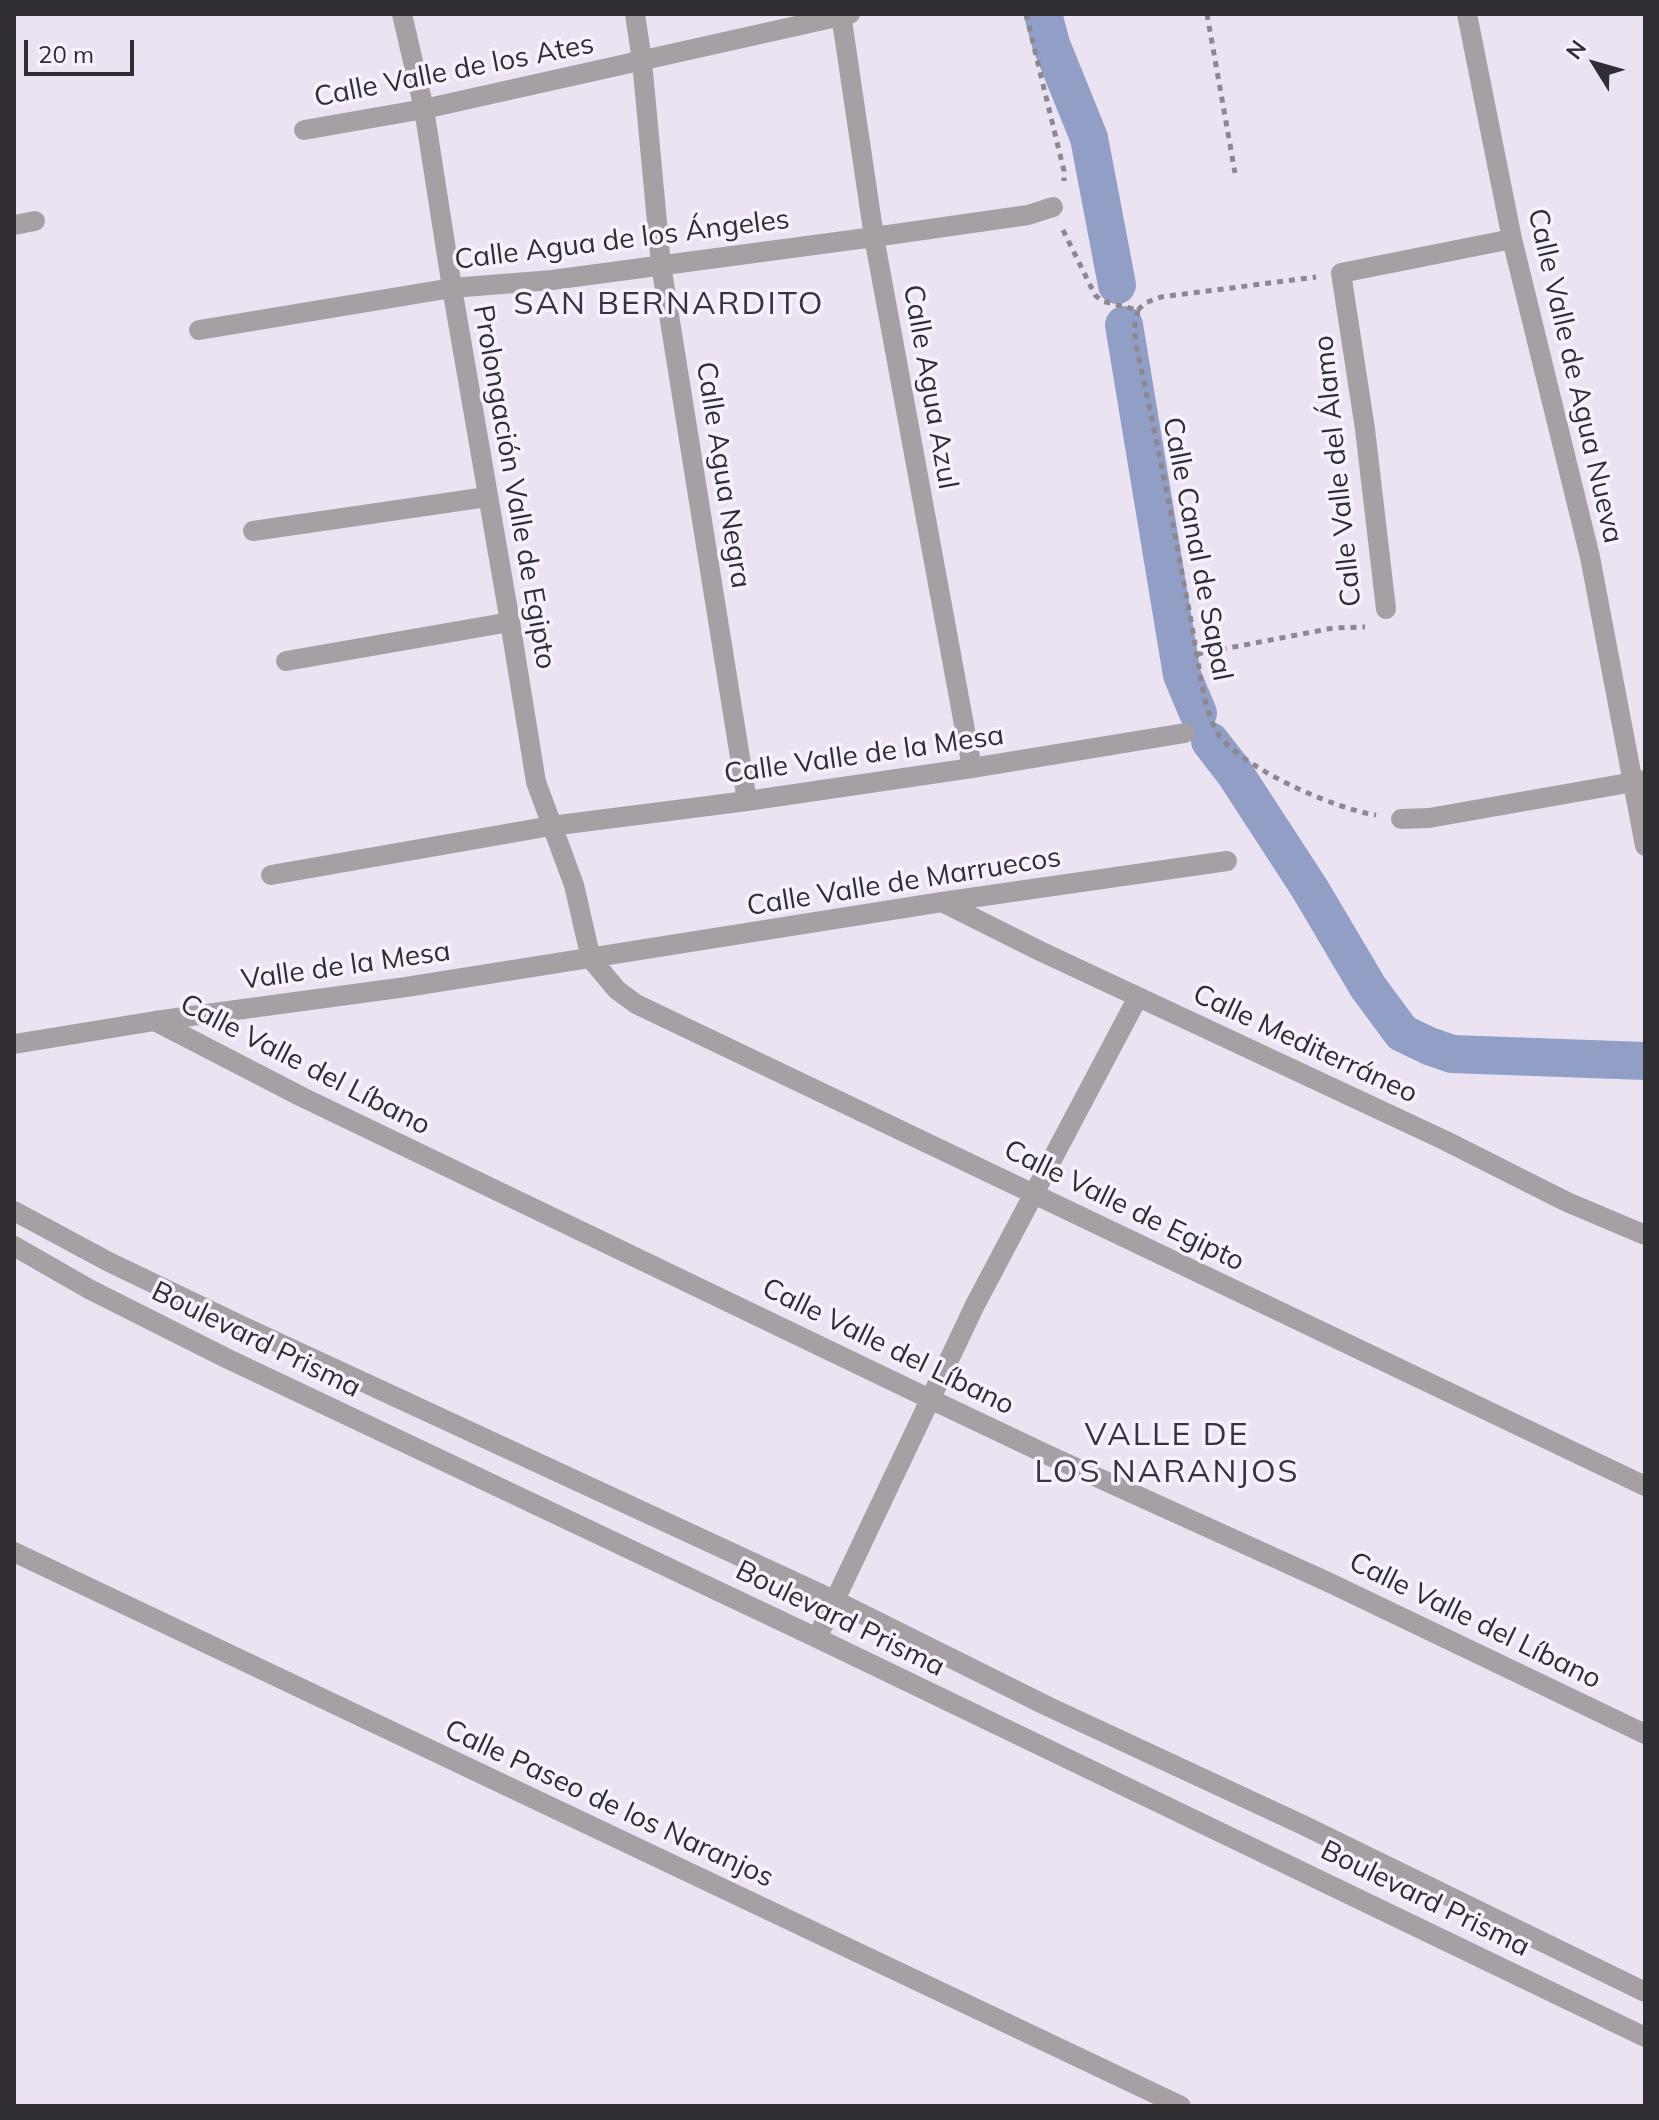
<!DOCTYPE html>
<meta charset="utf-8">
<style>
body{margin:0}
#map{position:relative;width:1659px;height:2120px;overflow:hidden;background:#ebe3f2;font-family:Mulish,sans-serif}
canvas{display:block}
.frame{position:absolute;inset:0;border:16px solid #302d33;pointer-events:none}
.north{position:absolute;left:1555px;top:24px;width:80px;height:80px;-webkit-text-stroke:6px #f7f1fd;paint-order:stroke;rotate:307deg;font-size:22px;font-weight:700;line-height:32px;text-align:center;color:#302d33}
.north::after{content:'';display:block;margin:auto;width:28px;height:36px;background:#302d33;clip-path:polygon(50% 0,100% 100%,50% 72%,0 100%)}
.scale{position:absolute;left:24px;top:40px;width:110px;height:36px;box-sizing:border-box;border:4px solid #302d33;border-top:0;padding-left:10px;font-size:24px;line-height:28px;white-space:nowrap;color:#302d33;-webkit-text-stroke:6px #f7f1fd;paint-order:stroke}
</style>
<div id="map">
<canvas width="1659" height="2120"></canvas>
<div class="frame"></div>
<div class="north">N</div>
<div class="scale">20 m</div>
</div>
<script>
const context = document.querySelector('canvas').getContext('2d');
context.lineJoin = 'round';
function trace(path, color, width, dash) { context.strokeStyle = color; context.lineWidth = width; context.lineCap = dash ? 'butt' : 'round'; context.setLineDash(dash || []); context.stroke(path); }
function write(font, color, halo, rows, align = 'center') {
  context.font = font + ' Mulish,sans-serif'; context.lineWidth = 7; context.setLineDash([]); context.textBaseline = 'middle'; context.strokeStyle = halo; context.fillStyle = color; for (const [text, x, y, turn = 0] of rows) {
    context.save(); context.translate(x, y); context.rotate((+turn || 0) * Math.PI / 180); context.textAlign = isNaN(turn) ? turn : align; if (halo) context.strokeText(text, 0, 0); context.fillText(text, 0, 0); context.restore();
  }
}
trace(new Path2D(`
 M1043 14 1051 44 1089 138 1117 285
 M1124 325 1182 675 1198 713
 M1210 741 1234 772 1310 889 1368 987 1402 1033 1429 1046 1452 1054 1645 1061`), '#919ec6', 38);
trace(new Path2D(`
 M1026 14 1064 171V181
 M1207 14 1235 173
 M1063 230 1095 295 1102 301 1138 310
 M1138 310 1134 329 1136 345C1153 424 1170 504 1184 584 1189 608 1193 632 1197 656 1201 679 1205 712 1217 732 1238 767 1335 809 1376 815
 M1138 310 1145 303 1161 297 1316 277
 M1197 654 1333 628 1365 627`), '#8c8791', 5, [6, 6]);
trace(new Path2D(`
 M402 14 424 109 452 288 510 622 536 782 574 885 591 959 617 990 636 1004 1645 1486
 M635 14 642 61 661 265 747 801
 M841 14 874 237 972 768
 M1467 14 1512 239 1590 557 1645 846
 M304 130 424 109 850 14
 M14 225 35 221
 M199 330 452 288 552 280 874 237 1028 215 1053 207
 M253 531 487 497
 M1386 609 1365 429 1341 273 1512 239
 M286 661 510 622
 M1401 819 1429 818 1645 780
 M271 875 551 826 747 801 972 768 1185 733
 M942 902 1040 951 1444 1140 1567 1202 1645 1235
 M155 1021 302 1097 930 1399 1050 1456 1328 1582 1645 1734
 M14 1044 155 1021 406 987 942 902 1227 861
 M14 1211 109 1262 240 1325 834 1600 1047 1706 1303 1825 1645 1992
 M14 1246 89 1289 226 1358 817 1638 1645 2037
 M14 1552 1181 2106
 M817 1638 975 1305 1138 997`), '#a6a0a5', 20);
write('28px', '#302d33', '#f7f1fd', [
 ["Calle Valle de los Ates",454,71,-11],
 ["Calle Agua de los Ángeles",622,240,-7],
 ["Calle Valle de Agua Nueva",1575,376,77],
 ["Calle Agua Azul",930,387,80],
 ["Calle Valle del Álamo",1338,471,-96],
 ["Calle Agua Negra",723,475,81],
 ["Prolongación Valle de Egipto",514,487,80],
 ["Calle Canal de Sapal",1197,549,79],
 ["Calle Valle de la Mesa",864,755,-8],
 ["Calle Valle de Marruecos",904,882,-9],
 ["Valle de la Mesa",346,966,-8],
 ["Calle Mediterráneo",1305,1044,25],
 ["Calle Valle del Líbano",305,1065,27],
 ["Calle Valle de Egipto",1124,1206,26],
 ["Boulevard Prisma",256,1340,26],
 ["Calle Valle del Líbano",888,1347,26],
 ["Boulevard Prisma",840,1619,26],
 ["Calle Valle del Líbano",1475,1621,26],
 ["Calle Paseo de los Naranjos",609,1804,25],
 ["Boulevard Prisma",1425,1899,26]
]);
context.letterSpacing = '2px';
write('32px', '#39333f', '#f7f1fd', [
 ["SAN BERNARDITO",669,304],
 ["VALLE DE",1167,1435],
 ["LOS NARANJOS",1167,1472]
]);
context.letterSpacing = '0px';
</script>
